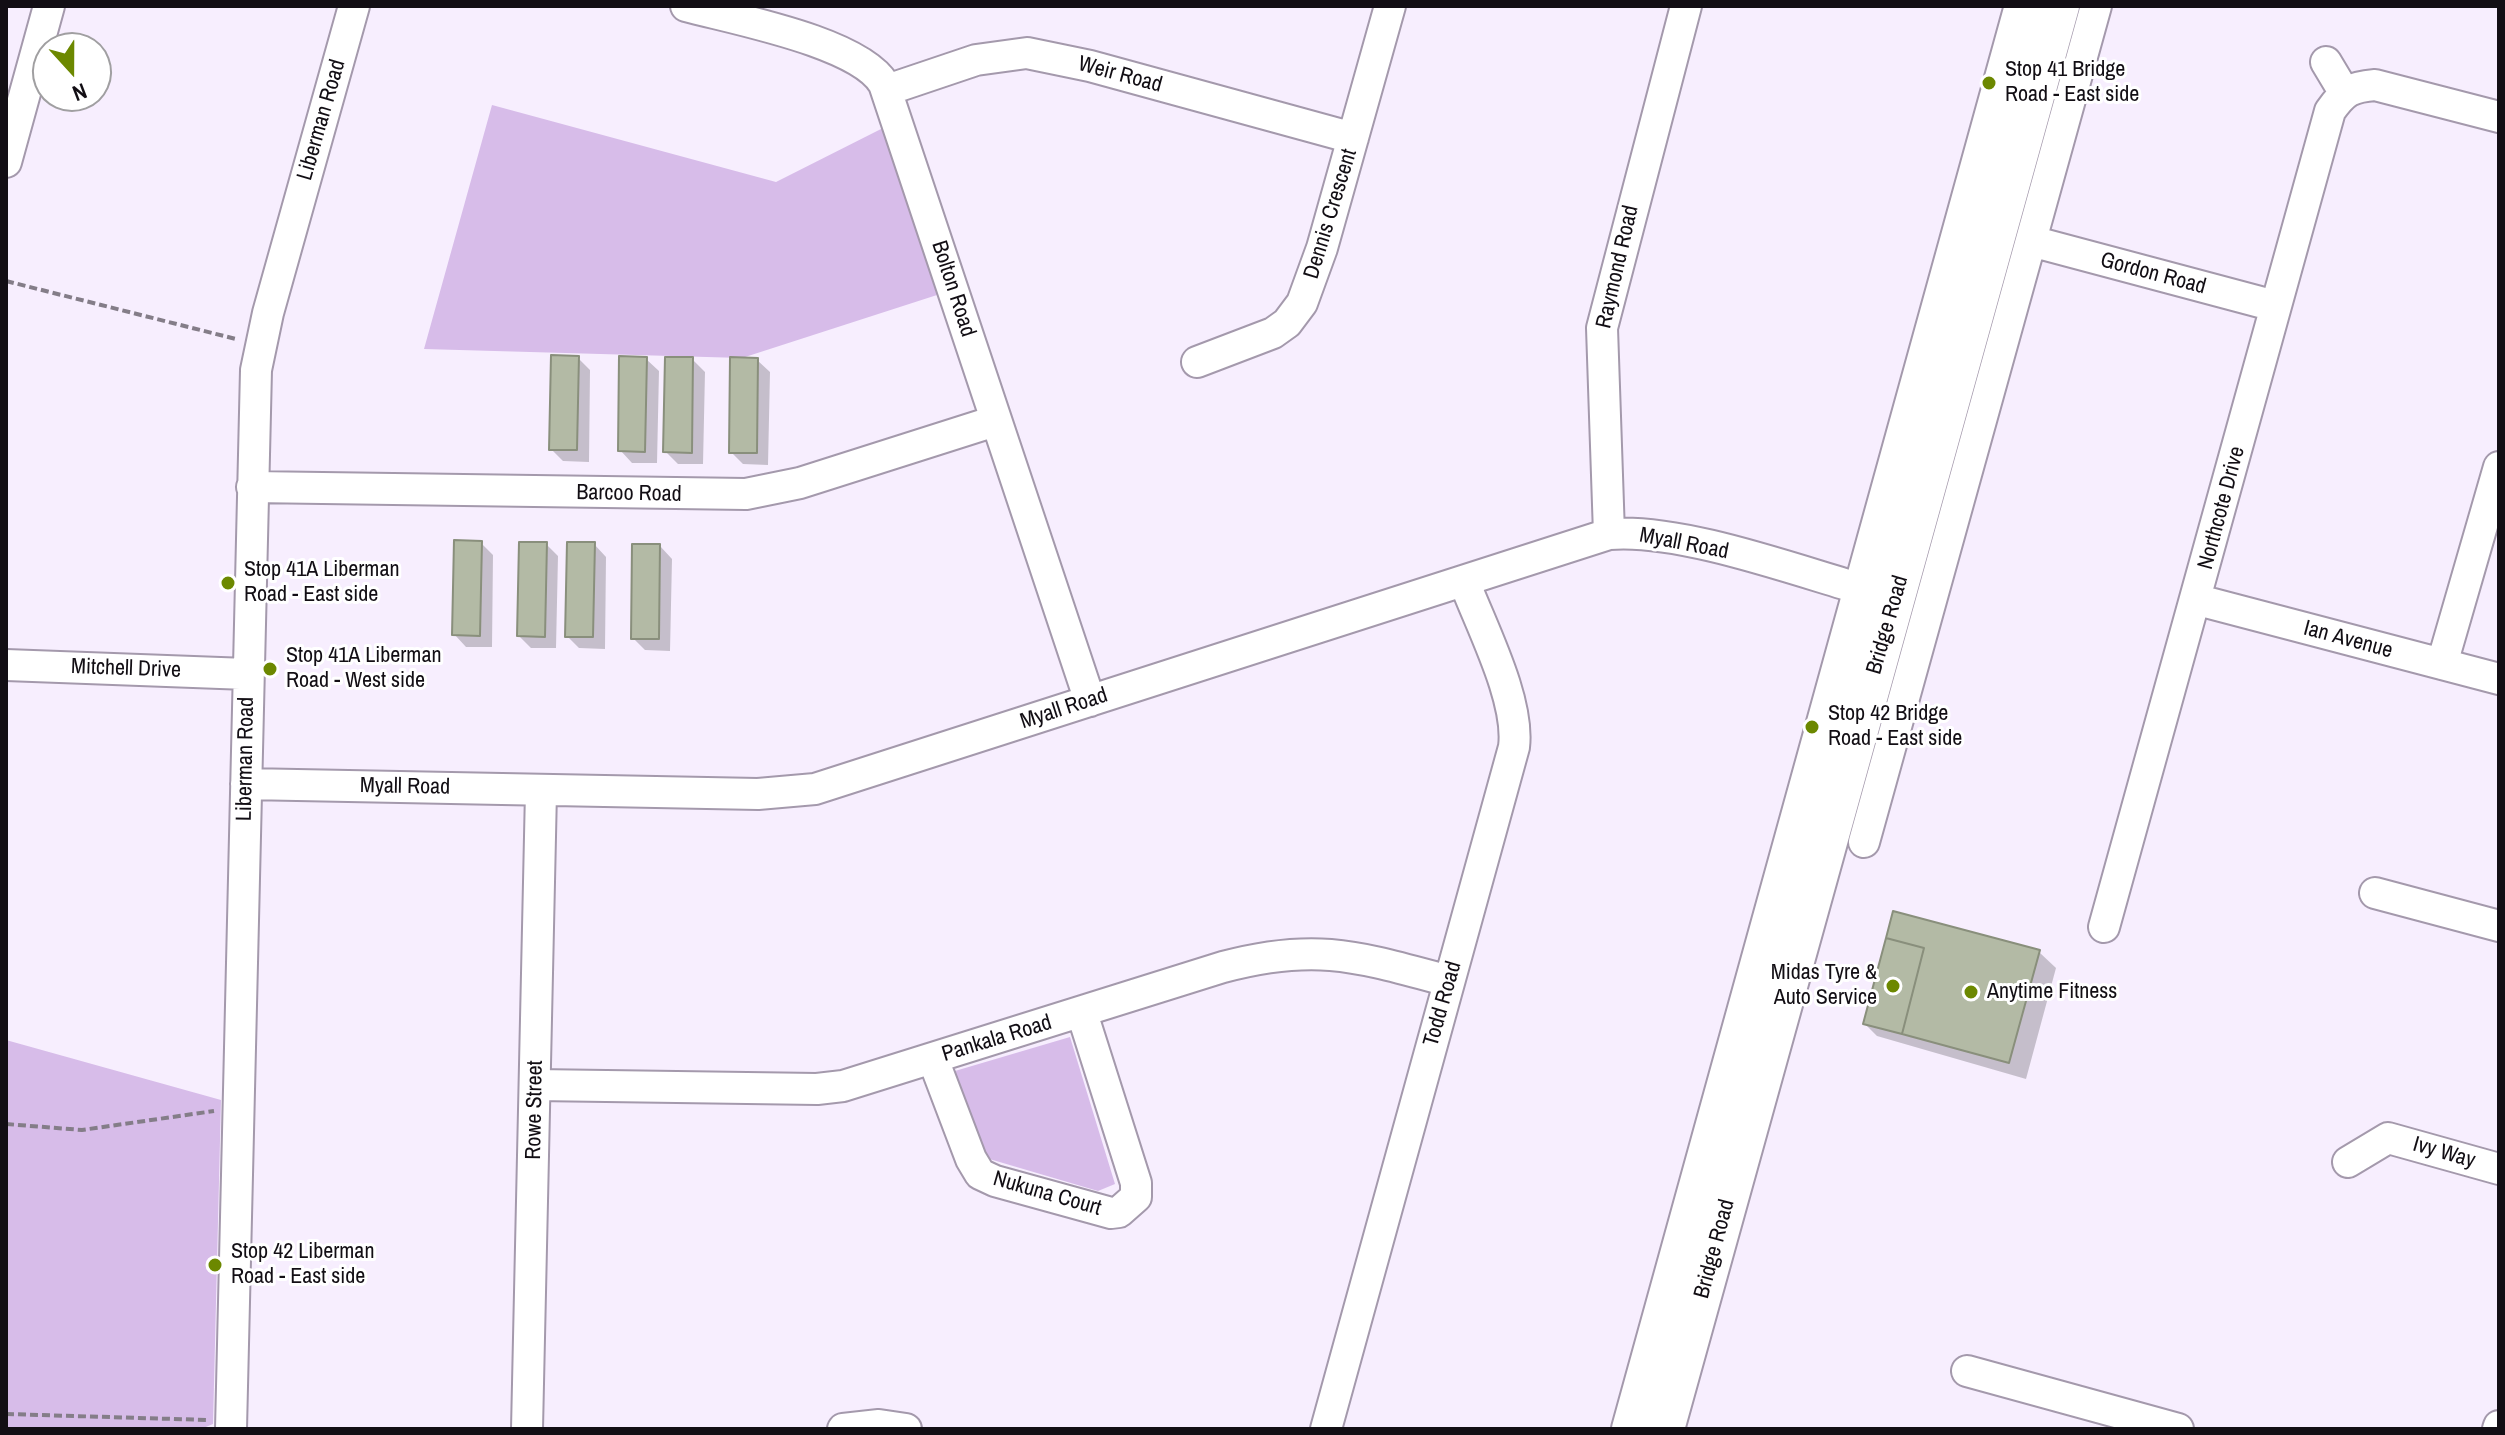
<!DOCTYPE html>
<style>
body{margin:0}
#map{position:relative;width:2505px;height:1435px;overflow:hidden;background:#f7eefe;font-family:"Archivo Narrow",sans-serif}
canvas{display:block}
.frame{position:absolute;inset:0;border:8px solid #120e14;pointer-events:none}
.north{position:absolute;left:32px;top:32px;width:80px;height:80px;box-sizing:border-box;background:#fff;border:2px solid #a09fa1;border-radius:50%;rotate:159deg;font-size:22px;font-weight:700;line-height:32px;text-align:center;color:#120e14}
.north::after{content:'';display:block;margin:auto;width:28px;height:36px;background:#6c8800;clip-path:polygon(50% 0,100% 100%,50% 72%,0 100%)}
</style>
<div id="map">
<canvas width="2505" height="1435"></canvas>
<div class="frame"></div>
<div class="north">N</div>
</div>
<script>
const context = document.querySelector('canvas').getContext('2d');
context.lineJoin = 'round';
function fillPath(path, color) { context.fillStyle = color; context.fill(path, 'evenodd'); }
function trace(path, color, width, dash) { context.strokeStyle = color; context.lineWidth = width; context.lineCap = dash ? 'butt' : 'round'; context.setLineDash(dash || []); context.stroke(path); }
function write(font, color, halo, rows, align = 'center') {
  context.font = font + ' "Archivo Narrow",sans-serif'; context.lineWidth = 6; context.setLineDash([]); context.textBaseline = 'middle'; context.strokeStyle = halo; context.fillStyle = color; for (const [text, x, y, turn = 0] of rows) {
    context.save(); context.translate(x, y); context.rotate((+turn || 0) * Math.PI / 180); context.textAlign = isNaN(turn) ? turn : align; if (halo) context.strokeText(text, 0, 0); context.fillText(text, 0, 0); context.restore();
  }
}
fillPath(new Path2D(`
 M492 105 776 182 883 128 937 295 742 358 424 349Z
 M1070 1037 1115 1184 1098 1191 986 1158 955 1071Z
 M6 1040 221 1100 213 1424 201 1429H6Z`), '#d7bce9');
fillPath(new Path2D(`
 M578 358 590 370 589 462 563 461 551 449Z
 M646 359 659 371 657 463H632L620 450Z
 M692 359 705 372 703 464H678L666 452Z
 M757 360 770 372 768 465 743 464 731 452Z
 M481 543 493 555 492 647H466L454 634Z
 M546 544 558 556 556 648H531L519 636Z
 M594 544 606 557 605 649 579 648 567 636Z
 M660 546 672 559 670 651 645 650 633 638Z
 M2039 952 2056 968 2026 1079 1877 1036 1865 1024Z`), '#0003');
const building = new Path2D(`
 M551 355 579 356 577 450H549Z
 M619 356 647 357 645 452 618 451Z
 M665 357H693L692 453 663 452Z
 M730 357 758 358 757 453H729Z
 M454 540 482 541 480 636 452 635Z
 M519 542H547L545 637 517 636Z
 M567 542H595L593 637H565Z
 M632 544H660L659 639H631Z
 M1893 911 2040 950 2009 1063 1902 1034 1924 948 1886 938Z
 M1886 938 1924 948 1902 1034 1863 1024Z`);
fillPath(building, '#b3baa5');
trace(building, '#898f7c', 2);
const minor = new Path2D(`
 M686 6C734 19 859 42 884 84L1090 701
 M2326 62 2344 92
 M887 90 976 60 1027 53 1090 66 1353 138
 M6 162 49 6
 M2031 241 2275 306
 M1197 362 1273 333 1287 323 1302 303 1322 248 1390 6
 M252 487 746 494 800 483 995 421
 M1609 534 1602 328 1686 6
 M2198 600 2499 679
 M2442 664 2499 467
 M6 665 247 674
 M246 784 758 794 815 789 1609 534C1679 528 1792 569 1861 589
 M1864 842 2096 6
 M2375 893 2499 926
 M2104 927 2330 111C2344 91 2351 87 2375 85L2499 117
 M933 1059 971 1159 980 1174 995 1181 1111 1213 1119 1212 1136 1197V1183L1082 1013
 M536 1085 817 1089 843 1086 1223 967C1317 942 1359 957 1449 981
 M2348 1162 2388 1138 2499 1169
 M1967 1371 2178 1429
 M231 1429 256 370 268 313 354 6
 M527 1429 541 791
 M843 1429 879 1425 906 1429
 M1326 1429 1514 747C1520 700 1481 626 1464 581
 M2498 1429 2499 1426`);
const major = new Path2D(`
 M1631 1429 2024 6
 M1665 1429 2060 6`);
trace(minor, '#a499ac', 34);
trace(major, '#a499ac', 42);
trace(new Path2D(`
 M6 281 236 339
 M6 1124 82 1130 214 1111
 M6 1414 208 1420`), '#847d88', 4, [8, 4]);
trace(minor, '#fff', 30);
trace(major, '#fff', 38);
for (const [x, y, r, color] of [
 [1989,83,8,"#6c8800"],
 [228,583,8,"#6c8800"],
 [270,669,8,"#6c8800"],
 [1812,727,8,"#6c8800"],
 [1893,986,8,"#6c8800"],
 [1971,992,8,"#6c8800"],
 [215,1265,8,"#6c8800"]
]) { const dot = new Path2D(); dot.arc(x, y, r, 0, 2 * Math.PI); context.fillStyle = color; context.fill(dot); trace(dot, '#fff', 3); }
write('22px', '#120e14', '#fff', [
 ["Stop 41 Bridge",2005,70],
 ["Road - East side",2005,95],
 ["Stop 41A Liberman",244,570],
 ["Road - East side",244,595],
 ["Stop 41A Liberman",286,656],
 ["Road - West side",286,681],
 ["Stop 42 Bridge",1828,714],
 ["Road - East side",1828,739],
 ["Midas Tyre &",1877,973,"right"],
 ["Auto Service",1877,998,"right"],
 ["Anytime Fitness",1987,992],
 ["Stop 42 Liberman",231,1252],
 ["Road - East side",231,1277]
], 'left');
write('22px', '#120e14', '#fff', [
 ["Weir Road",1120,75,15],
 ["Liberman Road",322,120,-74],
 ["Dennis Crescent",1331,214,-73],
 ["Raymond Road",1618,267,-77],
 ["Gordon Road",2153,274,15],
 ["Bolton Road",953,289,72],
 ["Barcoo Road",629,494,1],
 ["Northcote Drive",2222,508,-75],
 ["Myall Road",1684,544,11],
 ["Bridge Road",1888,625,-74],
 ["Ian Avenue",2348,640,15],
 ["Mitchell Drive",126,669,2],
 ["Myall Road",1064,709,-18],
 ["Liberman Road",246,759,-89],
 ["Myall Road",405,787,1],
 ["Todd Road",1443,1004,-74],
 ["Pankala Road",997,1039,-17],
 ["Rowe Street",535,1110,-89],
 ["Ivy Way",2444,1153,16],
 ["Nukuna Court",1047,1194,16],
 ["Bridge Road",1715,1249,-75]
]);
</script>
